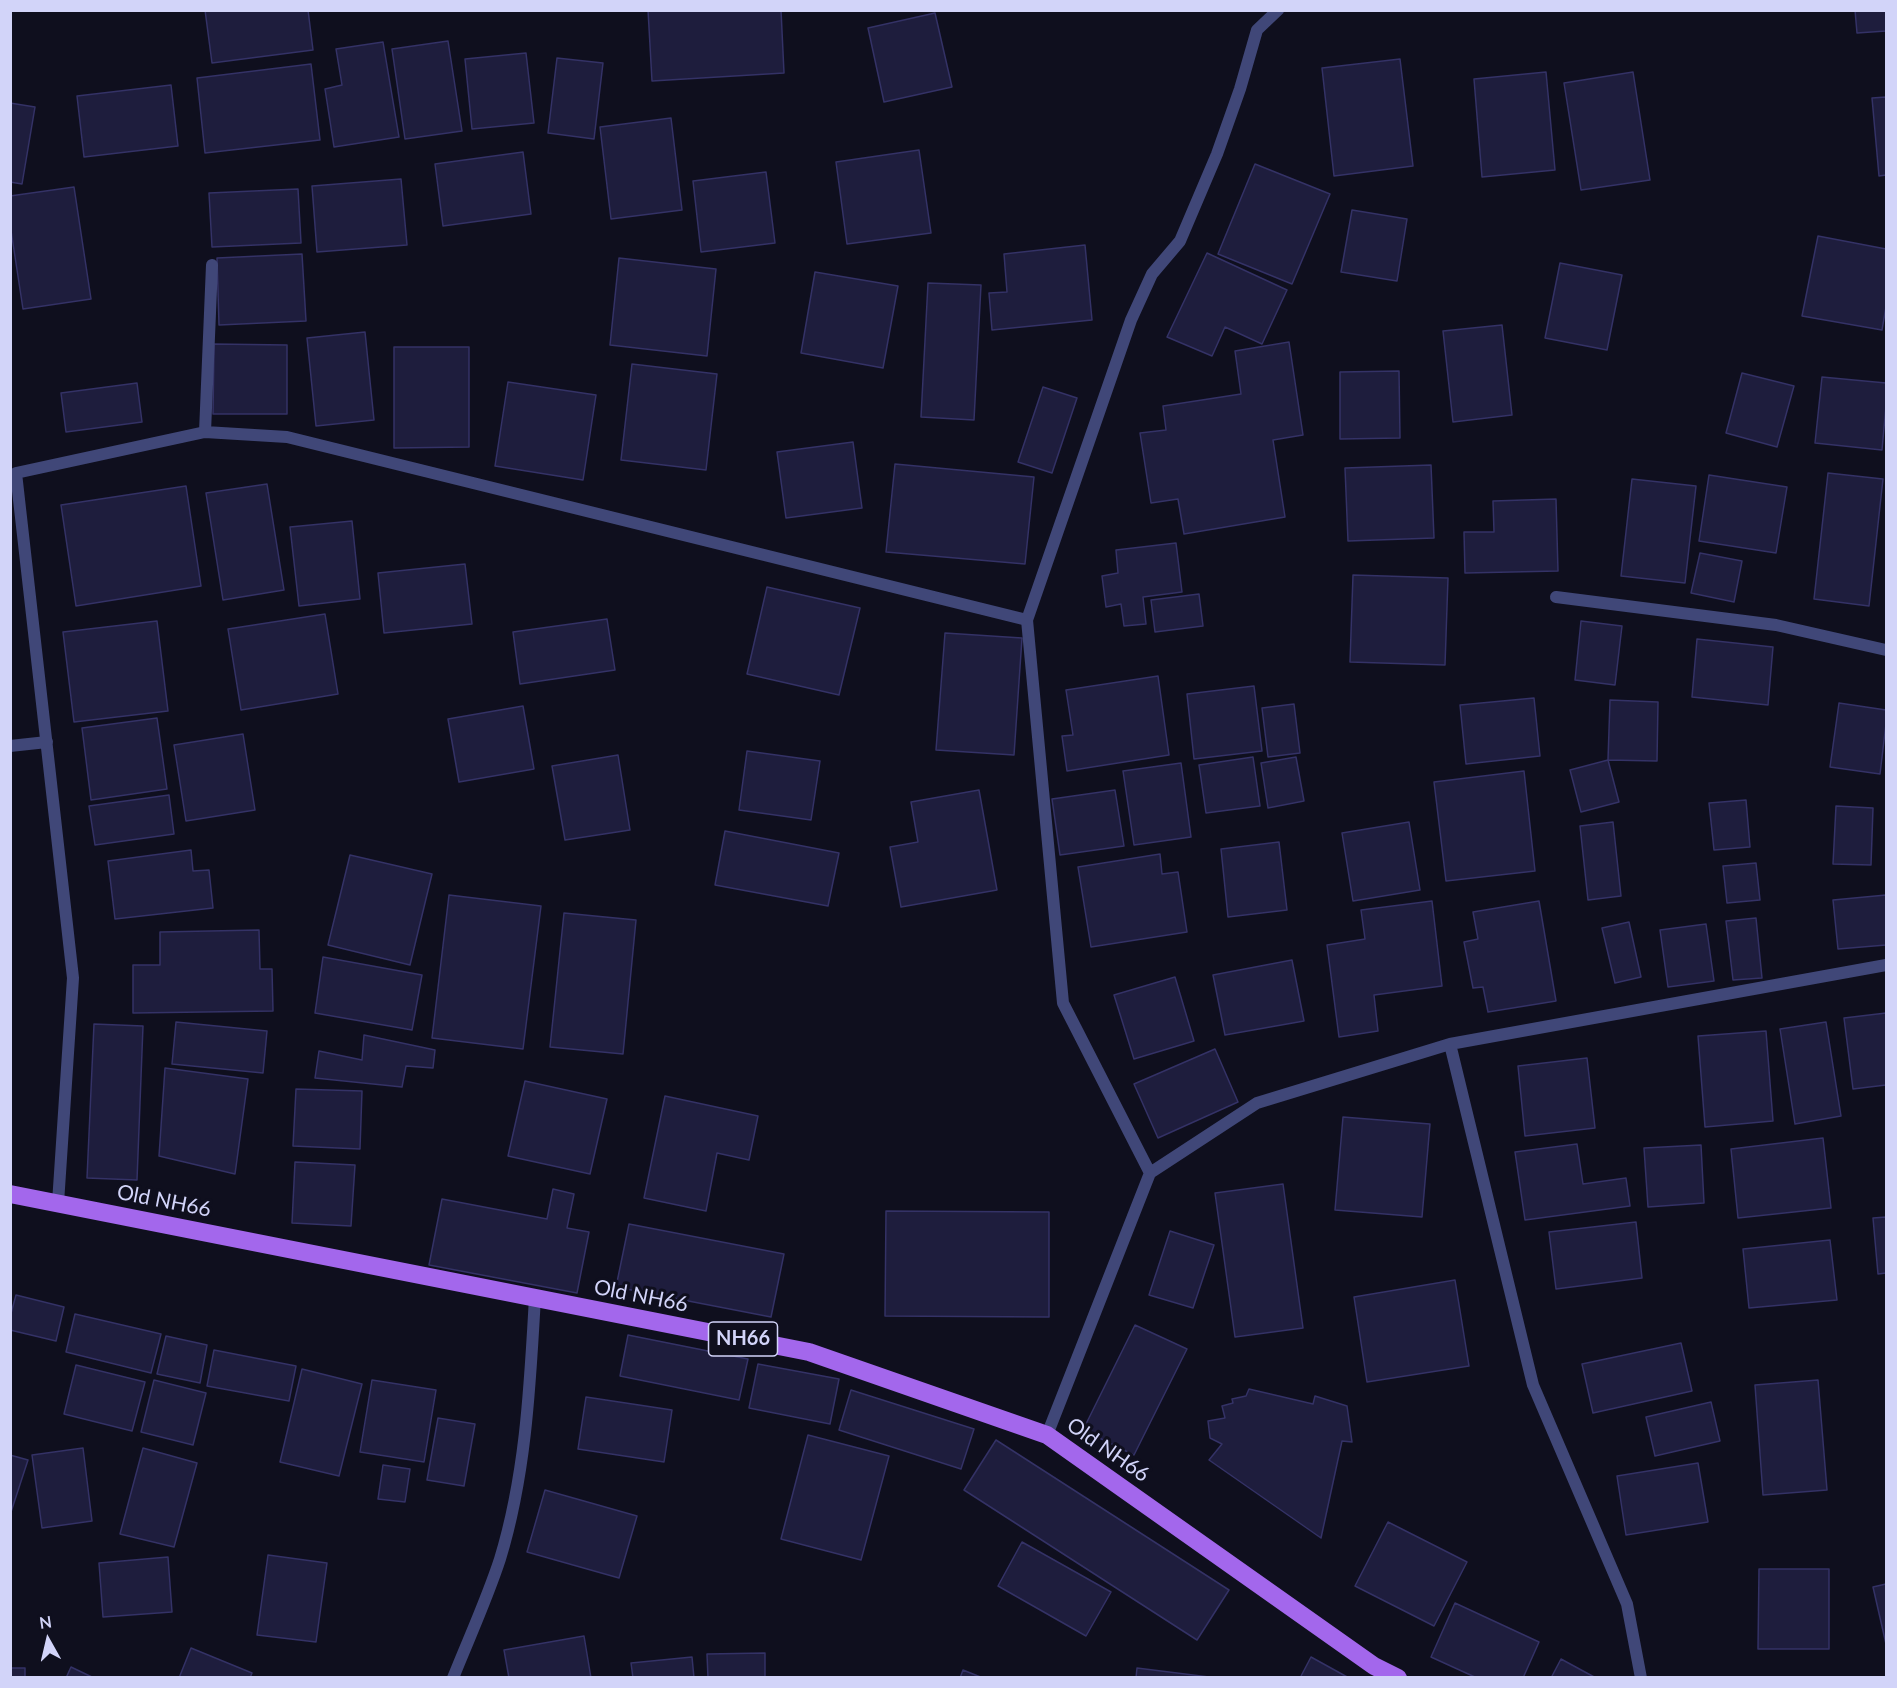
<!DOCTYPE html>
<style>
body{margin:0}
#map{position:relative;width:1897px;height:1688px;overflow:hidden;background:#0f0f1e;font-family:Lato,sans-serif}
canvas{display:block}
.frame{position:absolute;inset:0;border:12px solid #d2d4f9;pointer-events:none}
.north{position:absolute;left:18px;top:1610px;width:60px;height:60px;-webkit-text-stroke:4px #0f0f1e;paint-order:stroke;rotate:352deg;font-size:16px;font-weight:700;line-height:24px;text-align:center;color:#d2d4f9}
.north::after{content:'';display:block;margin:auto;width:21px;height:27px;background:#d2d4f9;clip-path:polygon(50% 0,100% 100%,50% 72%,0 100%)}
</style>
<div id="map">
<canvas width="1897" height="1688"></canvas>
<div class="frame"></div>
<div class="north">N</div>
</div>
<script>
const context = document.querySelector('canvas').getContext('2d');
context.lineJoin = 'round';
function fillPath(path, color) { context.fillStyle = color; context.fill(path, 'evenodd'); }
function trace(path, color, width, dash) { context.strokeStyle = color; context.lineWidth = width; context.lineCap = dash ? 'butt' : 'round'; context.setLineDash(dash || []); context.stroke(path); }
function write(font, color, halo, rows, align = 'center') {
  context.font = font + ' Lato,sans-serif'; context.lineWidth = 6; context.setLineDash([]); context.textBaseline = 'middle'; context.strokeStyle = halo; context.fillStyle = color; for (const [text, x, y, turn = 0] of rows) {
    context.save(); context.translate(x, y); context.rotate((+turn || 0) * Math.PI / 180); context.textAlign = isNaN(turn) ? turn : align; if (halo) context.strokeText(text, 0, 0); context.fillText(text, 0, 0); context.restore();
  }
}
const building = new Path2D(`
 M205 10H308L313 50 212 63Z
 M648 10H781L784 73 652 81Z
 M1855 10H1886V31L1857 33Z
 M935 13 952 87 884 102 868 28Z
 M448 41 462 131 405 139 392 49Z
 M383 42 399 137 334 147 325 89 342 85 336 49Z
 M526 53 534 123 472 129 465 59Z
 M557 58 603 63 594 139 548 133Z
 M1400 59 1413 166 1334 176 1322 68Z
 M311 64 320 140 205 153 197 78Z
 M1546 72 1555 170 1482 177 1474 79Z
 M1633 72 1650 180 1581 190 1564 83Z
 M171 85 178 146 84 157 77 96Z
 M1886 97V175L1879 176 1872 98Z
 M10 103 35 107 22 184 10 182Z
 M671 118 682 210 611 219 600 127Z
 M919 150 931 233 847 244 836 162Z
 M523 152 531 214 443 226 435 164Z
 M1255 164 1330 194 1292 284 1218 254Z
 M766 172 775 243 701 252 693 181Z
 M401 179 407 245 317 252 312 186Z
 M74 187 91 299 23 309 10 224V196Z
 M298 189 301 243 212 247 209 193Z
 M1352 210 1407 219 1397 281 1341 272Z
 M1818 236 1886 249V307L1882 330 1802 316Z
 M1085 245 1092 320 992 330 989 293 1007 292 1004 254Z
 M1207 253 1287 290 1262 344 1225 327 1212 356 1167 337Z
 M302 254 306 321 219 325 217 258Z
 M619 258 716 269 707 356 610 345Z
 M1560 263 1622 275 1607 350 1545 338Z
 M815 272 898 286 883 368 801 353Z
 M928 283 981 285 974 420 921 417Z
 M1502 325 1512 415 1453 422 1443 331Z
 M365 332 374 420 316 426 307 338Z
 M1289 342 1303 435 1273 440 1285 517 1184 534 1178 499 1151 503 1140 433 1166 430 1163 406 1241 394 1235 351Z
 M214 344 287 345V414H213Z
 M394 347H469V447L394 448Z
 M632 364 717 374 706 470 621 460Z
 M1399 371 1400 438 1340 439V372Z
 M1742 373 1794 386 1777 447 1726 433Z
 M1822 377 1886 383V406L1882 450 1815 443Z
 M508 382 596 395 583 480 495 466Z
 M137 383 142 422 66 432 61 393Z
 M1043 387 1077 398 1052 473 1018 462Z
 M853 442 862 508 786 518 777 452Z
 M895 464 1034 477 1025 564 886 552Z
 M1431 465 1434 538 1348 541 1345 468Z
 M1828 473 1883 479 1869 606 1814 599Z
 M1709 475 1787 487 1776 553 1699 541Z
 M1632 479 1696 486 1685 583 1621 576Z
 M267 484 284 590 223 600 206 493Z
 M186 486 201 586 76 606 61 505Z
 M1556 499 1558 571 1465 573 1464 532H1494L1493 501Z
 M352 521 360 599 299 606 290 527Z
 M1176 543 1182 592 1143 597 1146 624 1124 626 1121 604 1106 607 1102 576 1118 573 1116 550Z
 M1700 553 1742 561 1734 602 1691 593Z
 M465 564 472 624 384 633 378 573Z
 M1353 575 1448 578 1445 665 1350 662Z
 M767 587 860 608 839 695 747 674Z
 M1199 594 1203 626 1155 632 1151 600Z
 M325 614 338 694 241 710 228 629Z
 M607 619 615 670 520 684 513 632Z
 M157 621 168 711 74 722 63 632Z
 M1581 621 1622 626 1615 685 1575 680Z
 M945 633 1022 638 1014 755 936 750Z
 M1697 639 1773 647 1768 705 1692 697Z
 M1158 676 1169 755 1067 771 1062 736 1073 735 1066 690Z
 M1254 686 1262 751 1194 759 1187 694Z
 M1534 698 1540 756 1466 764 1460 705Z
 M1610 700 1658 702 1657 761 1608 760Z
 M1839 703 1886 710V724L1880 774 1830 767Z
 M1294 704 1300 753 1268 757 1262 708Z
 M523 706 534 769 459 782 448 719Z
 M157 718 167 789 91 800 82 728Z
 M243 734 255 810 186 821 174 745Z
 M747 751 820 761 811 820 739 810Z
 M618 755 630 830 565 840 552 766Z
 M1253 757 1260 806 1206 813 1199 765Z
 M1296 757 1304 801 1268 808 1261 763Z
 M1608 760 1619 802 1581 812 1570 770Z
 M1181 763 1191 837 1134 845 1123 771Z
 M1524 771 1535 871 1446 881 1434 782Z
 M979 790 997 890 901 907 890 847 918 842 911 802Z
 M1115 790 1124 846 1060 855 1052 799Z
 M169 795 174 834 95 845 89 806Z
 M1746 800 1750 847 1714 850 1709 803Z
 M1836 806 1873 808 1871 865 1833 864Z
 M1409 822 1420 890 1353 901 1342 833Z
 M1613 822 1621 896 1588 900 1580 826Z
 M725 831 839 853 828 906 715 885Z
 M1279 842 1287 910 1228 917 1221 849Z
 M191 850 193 871 209 870 213 908 115 919 108 861Z
 M1160 854 1162 874 1178 872 1187 932 1091 947 1078 867Z
 M350 855 432 874 410 965 328 945Z
 M1756 863 1760 900 1727 903 1723 866Z
 M449 895 541 906 523 1049 432 1038Z
 M1886 895V945L1838 949 1833 900Z
 M1432 901 1442 986 1374 995 1378 1031 1339 1037 1327 945 1365 939 1361 910Z
 M1539 901 1556 1001 1488 1012 1483 987 1473 988 1464 942 1478 939 1473 912Z
 M564 913 636 920 623 1054 550 1047Z
 M1756 918 1762 978 1733 980 1726 921Z
 M1629 922 1641 977 1615 983 1602 928Z
 M1706 924 1714 981 1668 987 1660 930Z
 M259 930 260 969H272L273 1011 133 1013V965H160V932Z
 M323 957 422 975 412 1030 315 1013Z
 M1292 960 1304 1021 1225 1035 1213 975Z
 M1175 977 1194 1041 1134 1059 1114 995Z
 M1886 1013V1085L1853 1089 1844 1018Z
 M176 1022 267 1031 263 1073 172 1064Z
 M1826 1022 1841 1116 1795 1124 1780 1029Z
 M94 1024 143 1026 137 1180 87 1178Z
 M1766 1031 1773 1121 1705 1127 1698 1036Z
 M364 1035 435 1050 433 1068 406 1066 402 1087 315 1078 319 1051 362 1060Z
 M1215 1049 1238 1102 1158 1138 1134 1084Z
 M1587 1058 1595 1128 1525 1136 1518 1066Z
 M165 1068 248 1079 235 1174 159 1156Z
 M525 1081 607 1099 590 1174 508 1156Z
 M296 1089 362 1091 360 1149 293 1146Z
 M665 1096 758 1116 749 1160 717 1153 706 1211 644 1198Z
 M1343 1117 1430 1124 1422 1217 1335 1210Z
 M1823 1138 1831 1208 1738 1218 1731 1149Z
 M1577 1144 1583 1184 1626 1178 1630 1206 1525 1220 1515 1152Z
 M1701 1145 1704 1203 1648 1207 1644 1148Z
 M295 1162 355 1165 351 1226 292 1223Z
 M1283 1184 1303 1328 1235 1337 1215 1193Z
 M553 1189 574 1194 567 1228 589 1232 577 1293 429 1265 442 1199 547 1219Z
 M886 1211 1049 1212V1317L885 1316Z
 M1886 1217V1273L1878 1274 1873 1218Z
 M1636 1222 1642 1278 1556 1289 1549 1232Z
 M629 1224 784 1254 771 1317 616 1287Z
 M1170 1231 1214 1245 1193 1308 1149 1295Z
 M1830 1240 1837 1300 1749 1308 1743 1249Z
 M1455 1280 1469 1366 1367 1382 1354 1297Z
 M16 1295 64 1307 56 1341 10 1330V1317Z
 M75 1314 161 1334 151 1373 66 1352Z
 M1135 1325 1187 1349 1134 1455 1083 1430Z
 M628 1335 748 1359 739 1400 620 1376Z
 M166 1336 207 1345 200 1383 157 1374Z
 M1681 1343 1692 1391 1593 1413 1582 1364Z
 M214 1350 296 1366 289 1401 207 1386Z
 M758 1364 839 1379 830 1424 749 1408Z
 M76 1365 145 1382 132 1431 64 1414Z
 M302 1369 362 1384 339 1476 280 1462Z
 M154 1380 206 1393 193 1445 141 1432Z
 M372 1380 436 1390 424 1462 360 1452Z
 M1818 1380 1827 1490 1763 1495 1755 1385Z
 M1249 1389 1313 1404 1315 1396 1347 1406 1352 1442 1342 1441 1321 1538 1209 1460 1222 1444 1210 1438 1208 1421 1225 1418 1222 1406 1233 1403 1232 1399 1246 1396Z
 M851 1390 974 1429 961 1469 839 1430Z
 M586 1397 672 1410 664 1462 578 1449Z
 M1711 1402 1720 1441 1655 1456 1646 1417Z
 M438 1418 475 1424 464 1486 427 1480Z
 M808 1435 889 1456 861 1560 781 1539Z
 M996 1440 1229 1590 1197 1640 964 1490Z
 M83 1448 92 1521 42 1528 32 1455Z
 M143 1448 197 1463 174 1547 120 1534Z
 M10 1455 28 1460 10 1515Z
 M1698 1463 1708 1522 1626 1535 1617 1476Z
 M383 1465 410 1469 405 1502 378 1499Z
 M545 1490 637 1516 619 1578 527 1552Z
 M1388 1522 1467 1562 1434 1626 1355 1586Z
 M1022 1542 1111 1592 1086 1636 998 1586Z
 M268 1555 327 1563 316 1642 257 1635Z
 M168 1557 172 1612 103 1617 99 1563Z
 M1759 1569H1829V1649H1758Z
 M1886 1584V1644L1873 1587Z
 M1455 1603 1539 1642 1523 1678H1477L1431 1657Z
 M584 1636 591 1678H509L504 1650Z
 M191 1648 252 1673 250 1678H179Z
 M765 1653V1678H708L707 1654Z
 M692 1657 694 1678H633L631 1663Z
 M1311 1657 1349 1678H1300Z
 M1561 1659 1596 1678H1551Z
 M71 1667 94 1678H66Z
 M10 1668H25V1678H10Z
 M1137 1668 1209 1677 1136 1678Z
 M963 1670 983 1678H960Z`);
fillPath(building, '#1e1d3d');
trace(building, '#343266', 1.5);
trace(new Path2D(`
 M205 432 212 265
 M1556 597 1776 625 1886 650
 M10 746 47 742
 M1450 1044 1533 1385 1627 1604 1641 1678
 M1150 1173 1257 1103 1450 1044 1886 965
 M58 1203 73 978 16 473 205 432 287 437 1027 620
 M1047 1435 1150 1173 1063 1003 1027 620 1131 320 1152 274 1180 241 1217 154 1240 89 1257 30 1278 10
 M453 1678C469 1638 487 1599 500 1559 526 1474 530 1385 535 1297`), '#404778', 12);
trace(new Path2D(`
 M10 1194 809 1352 1047 1435 1374 1666 1398 1678`), '#a367ec', 18);
for (const [x, y, w] of [
 [743,1339,69]
]) { const box = new Path2D(); box.roundRect(x - w / 2, y - 17, w, 34, 4.5); context.fillStyle = '#0f0f1e'; context.fill(box); trace(box, '#d2d4f9', 1.5); }
write('bold 20px', '#d2d4f9', null, [
 ["NH66",743,1339]
]);
write('21px', '#d2d4f9', '#0f0f1e', [
 ["Old NH66",164,1201,11],
 ["Old NH66",641,1296,11],
 ["Old NH66",1108,1450,35]
]);
</script>
